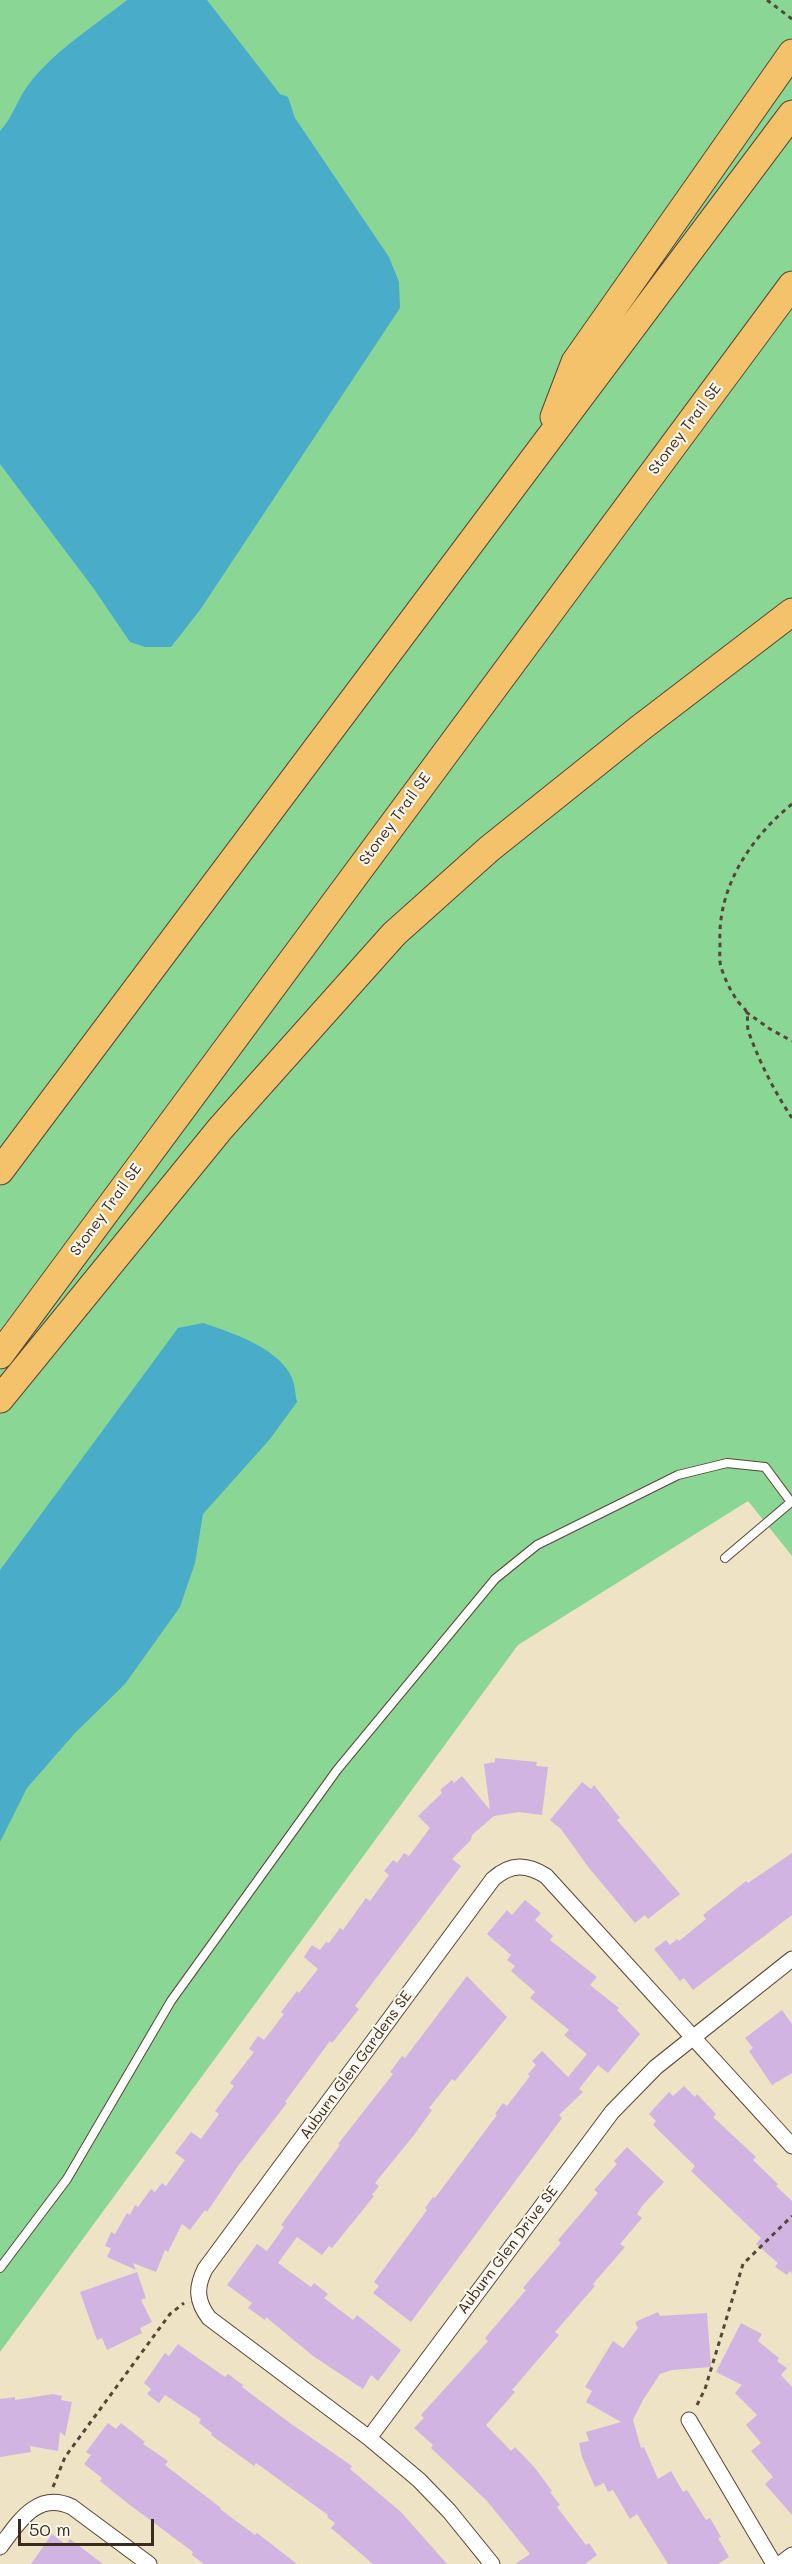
<!DOCTYPE html>
<style>
body{margin:0}
#map{position:relative;width:792px;height:2564px;overflow:hidden;background:#eee3c4;font-family:Mali,sans-serif}
canvas{display:block}
.scale{position:absolute;left:18px;top:2519px;width:136px;height:27px;box-sizing:border-box;border:3px solid #3b2a1e;border-top:0;padding-left:8px;font-size:18px;line-height:21px;white-space:nowrap;color:#3b2a1e;-webkit-text-stroke:4px #fbf7ec;paint-order:stroke}
</style>
<div id="map">
<canvas width="792" height="2564"></canvas>
<div class="scale">50 m</div>
</div>
<script>
const context = document.querySelector('canvas').getContext('2d');
context.lineJoin = 'round';
function fillPath(path, color) { context.fillStyle = color; context.fill(path, 'evenodd'); }
function trace(path, color, width, dash) { context.strokeStyle = color; context.lineWidth = width; context.lineCap = dash ? 'butt' : 'round'; context.setLineDash(dash || []); context.stroke(path); }
function write(font, color, halo, rows, align = 'center') {
  context.font = font + ' Mali,sans-serif'; context.lineWidth = 4.5; context.setLineDash([]); context.textBaseline = 'middle'; context.strokeStyle = halo; context.fillStyle = color; for (const [text, x, y, turn = 0] of rows) {
    context.save(); context.translate(x, y); context.rotate((+turn || 0) * Math.PI / 180); context.textAlign = isNaN(turn) ? turn : align; if (halo) context.strokeText(text, 0, 0); context.fillText(text, 0, 0); context.restore();
  }
}
fillPath(new Path2D(`
 M0 0H792V1556L748 1501 518 1645 0 2352Z`), '#8ad795');
fillPath(new Path2D(`
 M127 0H207L280 94 288 97 295 118 389 257 399 282 400 308 200 610 171 647H145L130 642 94 589 0 464V131C13 118 17 99 29 84 55 50 93 27 127 0Z
 M203 1323C231 1332 275 1347 290 1374 295 1382 295 1394 297 1402L270 1439 203 1514 195 1563 180 1607 125 1684 75 1733 27 1788 0 1842V1570L178 1328Z`), '#49acc9');
fillPath(new Path2D(`
 M495 1758 537 1762 536 1766 548 1767 542 1815 519 1812 494 1816 472 1835 471 1840 452 1859 461 1866 355 2006 359 2009 332 2043 330 2041 285 2102 287 2103 238 2166 207 2212 205 2210 190 2230 182 2224 168 2252 165 2250 156 2272 133 2263 136 2270 107 2257 111 2248 105 2246 111 2232 115 2234 127 2213 130 2215 135 2205 138 2207 151 2189 155 2192 162 2183 166 2186 185 2160 175 2153 191 2132 201 2139 219 2114 215 2111 234 2086 230 2083 254 2052 249 2049 258 2036 264 2040 284 2014 281 2012 297 1991 299 1993 318 1969 304 1957 312 1945 320 1950 326 1942 329 1943 340 1928 343 1930 366 1898 370 1901 389 1875 384 1871 393 1860 397 1863 404 1853 409 1856 430 1828 418 1816 442 1793 440 1790 452 1780 454 1783 462 1776 490 1810 484 1764 495 1762Z
 M582 1782 591 1789 594 1785 620 1818 617 1820 680 1894 648 1919 645 1915 635 1923 589 1868 561 1829 550 1820Z
 M792 1853V1915L693 1990 684 1978 680 1981 654 1949 666 1940 670 1945 677 1939 679 1941 706 1919 703 1915 746 1881 748 1883Z
 M525 1900 541 1913 535 1920 553 1936 550 1940 597 1977 590 1985 619 2008 617 2010 640 2034 608 2073 598 2065 579 2089 583 2092 559 2115 562 2118 411 2322 373 2293 379 2286 374 2282 427 2210 425 2208 433 2197 435 2198 497 2115 495 2114 503 2103 507 2106 530 2076 528 2074 536 2065 532 2061 542 2051 568 2077 587 2054 564 2035 569 2030 530 1998 535 1992 511 1971 515 1966 507 1960 511 1955 487 1934 507 1910 512 1915Z
 M467 1976 507 2017 455 2081 452 2079 429 2108 432 2110 414 2135 375 2183 379 2186 372 2195 374 2196 332 2248 329 2246 322 2255 297 2237 278 2263 311 2287 314 2283 328 2294 324 2298 353 2320 357 2315 401 2350 378 2381 371 2375 363 2389 313 2356 266 2317 265 2320 248 2308 252 2303 227 2285 257 2244 267 2251 284 2227 281 2225 340 2145 338 2144 393 2074 390 2072 402 2056 405 2058Z
 M782 2010 792 2024V2073L772 2085 749 2051 753 2048 745 2038Z
 M684 2086 695 2097 697 2094 716 2114 713 2117 756 2157 753 2160 778 2184 776 2186 792 2201V2273L790 2271 787 2275 775 2267 778 2263 756 2244 761 2238 691 2171 695 2166 653 2125 656 2121 649 2114 669 2092 673 2096Z
 M627 2147 664 2182 642 2206 637 2214 642 2218 620 2244 625 2247 593 2284 595 2286 555 2332 559 2335 512 2390 515 2392 486 2425 511 2451 515 2447 535 2468 552 2491 550 2492 560 2505 557 2507 586 2545 589 2543 597 2555 585 2564H515L530 2554 487 2501 431 2448 433 2445 414 2428 424 2418 421 2415 488 2341 485 2338 526 2290 523 2288 561 2243 558 2240 598 2193 594 2190 617 2164 614 2161Z
 M137 2272 146 2298 141 2300 152 2322 140 2328 142 2333 107 2350 102 2338 97 2340 80 2292Z
 M658 2312 660 2316 707 2313 711 2367 672 2370 660 2374 643 2400 633 2420 641 2448 644 2447 658 2479 671 2471 683 2492 687 2490 706 2520 710 2518 721 2537 718 2538 729 2557 718 2564H668L637 2514 630 2519 613 2490 608 2492 604 2483 595 2487 582 2457 579 2443 589 2441 586 2432 621 2422 586 2402 592 2391 585 2387 613 2341 623 2348 638 2328 635 2322Z
 M741 2323 762 2334 758 2341 779 2358 777 2361 787 2368 781 2375 792 2387V2515L765 2484 773 2477 751 2451 761 2443 746 2425 757 2415 735 2393 742 2385 716 2372Z
 M178 2344 225 2377 228 2374 243 2385 242 2387 290 2423 352 2466 350 2469 401 2512 447 2564H373L331 2528 335 2523 327 2517 328 2515 256 2463 254 2466 211 2435 212 2433 199 2423 201 2419 165 2395 159 2403 147 2394 151 2389 144 2383 165 2353 169 2356Z
 M53 2394 62 2396 61 2400 72 2402 65 2436 60 2432 58 2451 30 2446 31 2452 0 2457V2399L15 2397V2400Z
 M108 2423 116 2429 121 2423 145 2442 143 2444 168 2461 165 2465 221 2508 220 2509 255 2535 257 2533 297 2564H204L192 2555 193 2552 126 2502 100 2481 102 2478 84 2464 91 2455 86 2452Z
 M52 2534 66 2545 70 2539 103 2564H31Z`), '#d1b4e2');
const lane = new Path2D(`
 M0 2268 67 2179 171 2001 337 1770 495 1579 537 1545 678 1475 727 1463 765 1467 791 1502 725 1558`);
const street = new Path2D(`
 M689 2420 774 2564
 M369 2438 612 2112 656 2067 792 1959
 M0 2547C18 2523 37 2490 72 2507L149 2564
 M492 2564 449 2511 419 2480 369 2438 209 2318C196 2301 196 2287 205 2269L493 1879C511 1863 527 1864 546 1876L792 2146
 M780 2564 792 2555`);
const highway = new Path2D(`
 M554 417 575 362 792 53
 M0 1171 792 114
 M0 1355 792 285
 M0 1399 220 1129 394 934 489 849 639 729 792 612`);
trace(lane, '#564637', 10);
trace(street, '#564637', 17);
trace(highway, '#564637', 29);
trace(new Path2D(`
 M767 0 792 19
 M792 804C750 838 717 888 720 944 720 952 719 960 721 967 724 977 731 992 737 1000 739 1004 744 1007 746 1011 749 1017 746 1026 749 1033 760 1063 774 1091 792 1118
 M746 1012 770 1029 792 1041
 M697 2405 705 2389 743 2264 792 2216
 M53 2487 65 2457 170 2314 184 2303`), '#564637', 3, [4.5, 4.5]);
trace(lane, '#fff', 8);
trace(street, '#fff', 15);
trace(highway, '#f3c26a', 27);
write('15px', '#3b2a1e', '#fbf7ec', [
 ["Stoney Trail SE",685,429,-53],
 ["Stoney Trail SE",395,819,-54],
 ["Stoney Trail SE",106,1210,-54],
 ["Auburn Glen Gardens SE",356,2065,-54],
 ["Auburn Glen Drive SE",508,2250,-53]
]);
</script>
